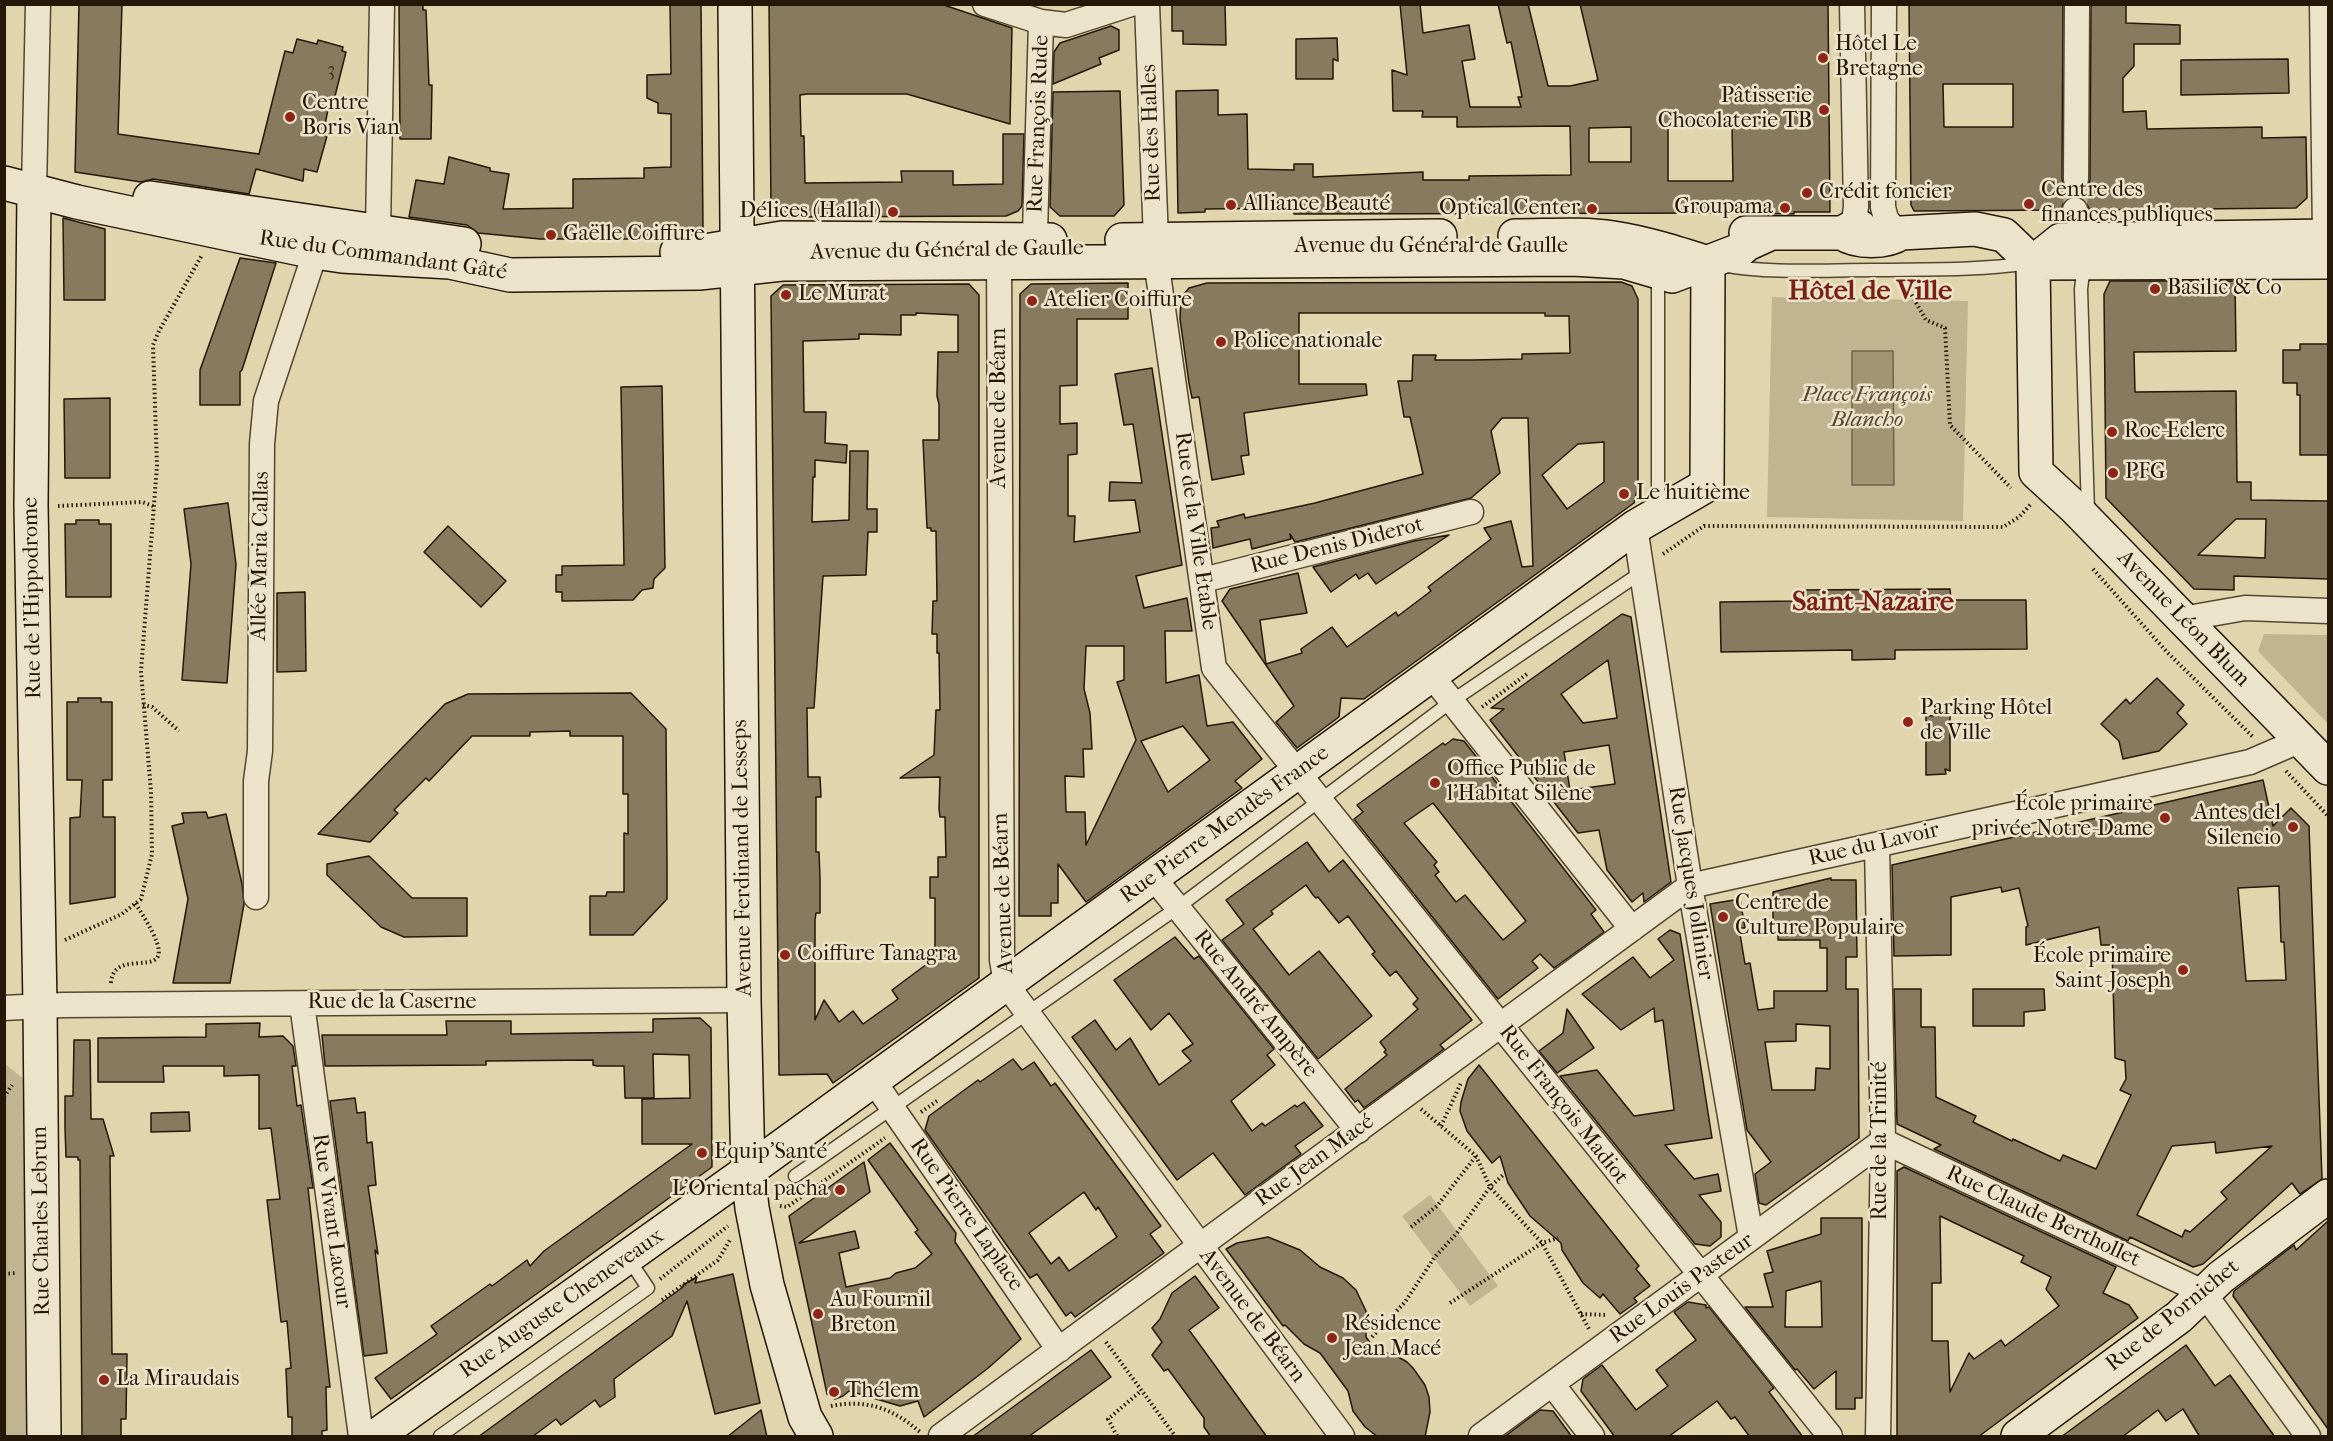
<!DOCTYPE html>
<meta charset="utf-8">
<style>
body{margin:0}
#map{position:relative;width:2333px;height:1441px;overflow:hidden;background:#e1d5ad;font-family:"IM FELL French Canon",serif}
canvas{display:block}
.frame{position:absolute;inset:0;border:6px solid #251808;pointer-events:none}
</style>
<div id="map">
<canvas width="2333" height="1441"></canvas>
<div class="frame"></div>
</div>
<script>
const context = document.querySelector('canvas').getContext('2d');
context.lineJoin = 'round';
function fillPath(path, color) { context.fillStyle = color; context.fill(path, 'evenodd'); }
function trace(path, color, width, dash) { context.strokeStyle = color; context.lineWidth = width; context.lineCap = dash ? 'butt' : 'round'; context.setLineDash(dash || []); context.stroke(path); }
function write(font, color, halo, rows, align = 'center') {
  context.font = font + ' "IM FELL French Canon",serif'; context.lineWidth = 5; context.setLineDash([]); context.textBaseline = 'middle'; context.strokeStyle = halo; context.fillStyle = color; for (const [text, x, y, turn = 0] of rows) {
    context.save(); context.translate(x, y); context.rotate((+turn || 0) * Math.PI / 180); context.textAlign = isNaN(turn) ? turn : align; if (halo) context.strokeText(text, 0, 0); context.fillText(text, 0, 0); context.restore();
  }
}
fillPath(new Path2D(`
 M1772 297 1968 301 1963 521 1767 517Z
 M2264 634 2327 635 2328 724 2258 651Z
 M4 1063 25 1080 29 1436H5Z
 M1430 1195 1498 1286 1470 1306 1402 1216Z`), '#c1b591');
const water = new Path2D(`
 M1852 351H1893L1894 485H1852Z`);
fillPath(water, '#a19575');
trace(water, '#6f6349', 1.5);
const building = new Path2D(`
 M79 4H122L118 134 259 154 285 51 293 53 297 39 317 44 318 40 343 47 342 51 346 52 334 100 330 99 323 135 327 136 317 172 304 169 303 181 256 169 249 194 153 179 141 182 75 172Z
 M399 4H423V10H426L429 85H432L431 139H400Z
 M670 4H701L703 229 698 233H676L664 239H540L478 233 467 225 409 217 416 180 444 184 449 157 490 168V171L509 174 503 209 573 208V179L644 178V168L671 167V114L658 113V103L647 98V75L671 74Z
 M769 4H941L1012 28 1010 124 907 94H807L800 95 801 136H804L805 183 902 182 901 171H953V185L1003 184V134H1024L1022 206 1018 211 1006 216 783 217 771 206Z
 M1172 4H1225L1226 45 1183 44V31H1172Z
 M1400 4H1420L1423 33 1469 25 1475 59 1462 61 1470 107H1521L1518 97H1522L1511 42 1507 43 1498 4H1528L1548 86H1570L1598 80 1580 4H1828L1830 212H1794V214L1732 213 1294 214V208L1205 209V212L1178 213 1176 91 1218 90V115L1247 114 1248 169 1294 170V164H1313V177L1423 172V180H1469V176L1571 175 1570 126 1457 127V117H1422L1423 111H1393L1392 70 1407 75ZM1668 126H1732L1733 181H1668ZM1631 127V162H1589V128Z
 M1909 4H2063L2062 179 2064 187 2075 193 2084 191 2089 186 2090 179 2091 4H2126V23L2180 25V44H2134V66L2123 78V112L2146 111 2147 129 2262 127V138L2306 137 2307 198 2296 208 2090 210 2084 199 2077 196 2064 201 2061 210 1914 211 1911 205ZM1943 84H2013V127H1944Z
 M1111 26 1119 30V50L1099 58 1101 64 1053 84 1054 52 1060 43Z
 M1337 38 1338 61 1333 59V79H1296V39Z
 M2288 59 2289 93 2181 95V60Z
 M1120 91 1124 205 1114 216H1060L1050 207 1053 92Z
 M63 218 105 229V300H64Z
 M240 258 276 263 242 370 240 372V405H200V370Z
 M2110 281H2235L2236 351 2134 352 2135 392 2236 391 2237 482H2251V500L2328 501V579L2234 576V590L2194 589 2106 498 2104 294ZM2236 519H2266L2265 558 2198 555Z
 M1621 282 1632 286 1638 299V486L1634 503 1364 699 1341 698 1339 717 1297 748 1276 722 1294 706 1222 601 1230 589 1298 573 1307 613 1260 620 1266 664 1302 653 1301 649 1332 627 1347 647 1396 612 1398 616 1431 591 1428 587 1491 539 1484 528 1511 521 1522 567 1533 566 1528 418H1502L1491 431 1500 473 1471 498 1295 542 1290 534 1291 539 1252 549 1250 539 1213 548 1211 528 1219 527 1217 521 1244 514 1245 518 1315 503 1423 474 1410 417H1404L1398 381H1412L1413 355H1436L1435 360H1472L1522 359V354L1570 353 1569 316H1545V313H1299V384H1366L1367 395 1244 413 1249 455 1241 456 1244 474 1212 480 1199 397 1192 398 1189 383 1180 319 1181 298 1189 288 1207 283ZM1604 442V482L1567 509 1542 475 1578 444Z
 M1128 283V319H1077V385L1060 386V424L1077 423V454L1068 455V516H1075L1074 542 1140 532 1135 500 1109 501 1110 482 1142 483 1133 424 1124 425 1115 374 1152 368 1182 565 1136 576 1144 608 1187 598 1192 631H1165L1166 683 1199 675 1207 726 1233 722 1262 759 1235 781 1242 788 1086 902 1058 864V903H1051V916H1019L1020 294 1031 284ZM1086 646H1124V680L1117 682 1136 740 1086 845 1085 812H1066L1065 776 1084 777 1083 749H1092L1090 713 1084 689ZM1183 726 1210 760 1168 792 1141 741Z
 M969 284 979 295V978L833 1083 827 1074 779 1075 771 296 783 285ZM916 313 958 315V352H938L937 396 939 404V440H923L927 528H931V531H936L937 601H933L932 634H937V653H939L940 710H936L934 755 900 778 940 777 939 809 940 817H945L946 857H938V877H930V898H935V958L892 990 898 999 863 1024 853 1011 839 1022 824 1000 815 1020V920L816 913H820V878L819 852H816V797H821L820 777H808L807 708H814L823 576 866 575 868 532H877V509H867L868 451H850L849 520 812 522 813 477H815V460L846 463 847 445 825 443 826 412H804L803 341 859 339V334L901 335V315H916Z
 M2300 344H2328V455H2300V395H2297V383H2283V350H2300Z
 M662 386 665 568 654 579 653 588 642 590 633 600 562 601V592H556V575H562V566L624 565 621 387Z
 M110 398V478H65L64 399Z
 M228 503 236 564 227 683 182 680 191 564 184 509Z
 M76 520H99V524H111V597H66L65 524H76Z
 M448 526 506 581 481 607 424 552Z
 M1449 535 1376 584 1368 573 1359 579 1356 574 1331 592 1313 567 1414 541Z
 M1950 589 1951 600H2026L2027 649 1895 650V659L1852 660V650L1721 652 1720 602 1797 601V590Z
 M305 592 306 671 277 672V593Z
 M1622 614 1631 617 1671 882 1644 902 1643 893 1632 902 1607 870 1599 830 1578 833 1490 720 1504 709 1491 708ZM1608 660 1617 718 1583 723 1561 694ZM1609 745 1615 784 1570 790 1564 752Z
 M2157 678 2184 705 2177 713 2187 724 2159 751 2123 759 2119 741 2101 724 2126 699 2130 704Z
 M631 693 666 729 667 868V899L633 935H590V896H606L607 892H624V833L628 834V794H623V736H570V731L530 732V736H472L429 781 426 778 394 810 398 813 370 842 318 834 445 704 468 694Z
 M78 698H101V702H112V780H103V817H115V897L70 904V818L80 817 82 780H67V702H78Z
 M1950 715V771L1945 769 1946 774 1926 775V716Z
 M1453 739 1464 741 1596 910 1591 914 1604 932 1554 968 1540 954 1532 961 1538 968 1498 999 1354 819 1363 812 1357 805 1443 743 1445 745ZM1433 803 1526 921 1503 940 1465 895 1456 902 1435 875 1439 872 1434 865 1437 862 1404 823Z
 M2263 780 2273 826 2291 808 2309 826 2322 1179 2300 1194 2292 1183 2203 1264 2193 1267 2130 1237 2128 1241 1934 1149 1941 1145 1897 1124 1894 989H1921V1027H1935L1936 1097 1976 1116 1973 1122 2012 1141 2013 1139 2060 1161 2063 1155 2096 1169 2131 1095 2120 1090 2126 1079 2125 1061 2115 1058 2112 945H2101L2099 927 2026 945V927L2028 926 2019 888 2002 892 2001 887 1951 897V955L1894 956 1892 865ZM2279 886 2281 942H2284L2286 980 2246 981 2238 888ZM2215 1142 2216 1153 2272 1146 2221 1192 2227 1199 2190 1232 2185 1230 2182 1237 2137 1215 2172 1146Z
 M206 812 208 818 226 814 242 884 244 904 230 983H173L188 899 172 826 184 823 182 813Z
 M1307 842 1329 872 1343 860 1472 1020 1440 1045 1444 1049 1364 1108 1358 1100 1355 1102 1345 1089 1387 1055 1384 1052 1386 1050 1380 1042 1418 1009 1413 1004 1418 999 1396 971 1390 976 1372 954 1375 952 1348 916 1339 923 1318 897 1316 898 1313 895 1306 885 1271 911 1273 914 1253 929 1289 975 1319 951 1372 1016 1318 1059 1222 940 1244 924 1226 900Z
 M369 856 412 898H467V936L404 937 381 927 327 875V864Z
 M1831 878V880H1856L1857 957H1846V989H1858L1859 1138 1766 1205 1759 1203 1755 1174 1771 1162 1747 1130 1710 904 1740 899 1745 928H1739L1745 964 1750 963 1758 1010 1774 1008V991H1827V948H1820V940H1778V922L1773 923V892ZM1796 1024 1830 1026V1069L1816 1068 1815 1090H1772L1765 1042 1796 1041Z
 M1670 930 1680 934 1712 1138 1665 1145 1694 1179 1718 1174 1721 1191 1699 1195 1721 1222V1237L1710 1246 1695 1244 1560 1076 1597 1070 1634 1116 1674 1110 1663 1020 1655 1022 1654 1008 1621 1030 1582 994 1633 957 1650 978 1674 960 1658 939Z
 M1175 937 1194 959 1199 956 1274 1049 1267 1055 1275 1065 1231 1101 1252 1131 1262 1123 1265 1126 1295 1105 1297 1107 1304 1102 1323 1126 1295 1146 1301 1154 1245 1195 1213 1153 1177 1180 1072 1037 1095 1020 1116 1050 1130 1038 1159 1085 1191 1061 1182 1051 1193 1044 1169 1013 1151 1030 1114 980Z
 M1973 989H2044L2045 1010 2024 1012V1026H1973Z
 M1567 1009 1594 1048 1557 1073 1539 1051 1563 1033Z
 M700 1018 711 1028 712 1167 391 1399 375 1378 437 1334 431 1326 490 1284 492 1286 527 1260 530 1266 544 1251 692 1144H642V1099L690 1098 689 1055 653 1054 654 1098H625L624 1066H597L593 1065V1060L486 1061V1065L325 1066 322 1035H447L446 1021H511V1034L653 1032V1019Z
 M260 1023 259 1037 283 1036 293 1046 296 1066H292L297 1106 301 1105 313 1188H308L330 1387H326L327 1430 322 1431V1437H292V1417H288L286 1369 291 1368 287 1321 281 1322 267 1200 280 1199 271 1128 259 1129V1075L224 1076V1066H163L164 1082H98V1038L206 1037V1024Z
 M74 1040H90L91 1119H103L114 1156H110L112 1354H127L126 1419H121V1437H82L80 1160H78V1157H66L65 1128V1096H73Z
 M1013 1059 1022 1070 1034 1062 1051 1086 1055 1083 1161 1226 1150 1234 1164 1253 1075 1317 1071 1312 1066 1316 1037 1274 1030 1278 925 1130 929 1116 978 1080 980 1082ZM1084 1192 1096 1210 1098 1207 1117 1237 1069 1271 1059 1257 1051 1264 1029 1233Z
 M1479 1065 1639 1266 1636 1269 1650 1286 1634 1298 1637 1302 1620 1314 1603 1294 1600 1298 1583 1283 1562 1250 1561 1243 1530 1216 1508 1183 1500 1156 1492 1163 1467 1131 1460 1111 1461 1102 1468 1079Z
 M355 1098 357 1113 365 1112 367 1143 372 1142 376 1185 368 1186 378 1254 375 1250 387 1353 364 1356 330 1101Z
 M189 1112 190 1131 151 1132V1113Z
 M890 1143 956 1233 955 1242 1021 1339 987 1369 924 1417 918 1401 900 1406 849 1391 843 1396 835 1399 827 1394 789 1216 864 1162 870 1192 799 1243 855 1231 859 1248 839 1253 846 1287 890 1278 896 1273 915 1268 932 1254 915 1232 918 1230 868 1160Z
 M1904 1167 2116 1267 2103 1293 2129 1305 2138 1318 1978 1437H1897V1171ZM1940 1216 2024 1256 2021 1262 2051 1277 2046 1289 2059 1306 2005 1346 2001 1340 1974 1359 1969 1353 1950 1392 1948 1341H1932V1283H1941Z
 M1821 1218H1862V1398H1855V1409H1836V1371L1814 1389 1797 1369 1795 1370 1745 1307H1773L1764 1274 1773 1272 1767 1251 1821 1234ZM1821 1281 1822 1327H1785L1786 1291Z
 M2328 1221V1429L2233 1296 2234 1291 2294 1245 2296 1250Z
 M1268 1237 1300 1250 1320 1267 1343 1278 1356 1290 1366 1311V1337L1376 1351 1395 1355 1407 1362 1413 1368 1425 1385 1429 1397 1430 1412 1425 1437H1378L1365 1427 1353 1411 1348 1391 1320 1353 1304 1344 1285 1325 1283 1326 1226 1249 1237 1243Z
 M733 1274 760 1403 715 1414 687 1301 672 1336 614 1379 615 1397 600 1407 595 1400 561 1425 556 1419 532 1437H478L683 1287V1285L697 1277 695 1283Z
 M1195 1276 1219 1308 1189 1330 1267 1437H1211L1204 1427V1418L1168 1369 1164 1371 1152 1355 1162 1342 1152 1328 1160 1319 1172 1293Z
 M1688 1302 1706 1305V1308L1709 1307 1774 1388 1769 1392 1803 1437H1750L1735 1417 1731 1419 1717 1401 1668 1437H1615L1581 1391 1583 1379 1602 1365 1636 1410 1668 1386 1656 1370 1696 1340 1674 1312Z
 M2186 1345 2215 1386 2230 1375 2275 1437H2200L2183 1409 2166 1421 2158 1410 2122 1437H2061Z
 M1091 1350 1111 1377 1028 1437H972Z
 M761 1410 767 1437H727Z
 M1540 1410 1553 1411 1572 1437H1504Z`);
fillPath(building, '#877a5e');
trace(building, '#251808', 1.5);
trace(new Path2D(`
 M2075 210 2076 179`), '#bbaf8c', 24, [24, 12]);
const lane = new Path2D(`
 M1722 265C1771 274 1823 270 1872 270 1924 269 1976 271 2028 263
 M2084 265 2081 289 2088 511
 M1658 274V511
 M795 1176 1177 908 1452 701 1642 572
 M440 1436 648 1288 628 1258`);
const street = new Path2D(`
 M985 4 1041 22 1066 25 1131 4
 M1147 4 1157 267 1214 668 1830 1436
 M1852 4 1856 207 1853 227
 M1884 4 1883 207 1886 219 1892 226
 M2322 4 2325 236
 M2076 179 2077 4
 M34 190 38 4
 M2075 210 2086 239
 M378 230 382 4
 M999 248 1002 960 1006 984 1342 1436
 M1038 257 1035 233 1041 22
 M1635 527 1690 886 1751 1237
 M1203 580 1471 512
 M2182 619 2245 608 2328 611
 M1431 675 1632 929
 M1877 845 1883 1141 1878 1436
 M1153 877 1358 1131
 M256 897V781L260 751 262 444 266 401 313 259 317 237
 M302 1004 361 1436
 M4 1008 63 1005 744 1000
 M873 1080 1059 1350
 M1552 1384 1592 1436
 M941 1436 1690 886 2250 762 2301 740
 M1481 1436 1883 1141 2203 1292 2308 1436`);
const secondary = new Path2D(`
 M735 4 744 1000 748 1171 752 1208 767 1285 805 1417 816 1436
 M4 183 77 202 315 252 342 256 450 262 510 275 699 273 782 264 1573 259 1624 262 1672 276 1740 250 1747 244 1769 234
 M34 190 31 505 40 1006 44 1436
 M150 198 464 244
 M1746 233H1842L1853 227H1860
 M1842 233C1857 243 1886 243 1901 233L1975 229 2004 235 2033 263 2328 262
 M1515 236C1548 236 1581 233 1613 238 1646 243 1677 253 1708 263
 M1122 240 1440 236
 M677 252H699L782 238 1050 240
 M2036 260 2061 240 2328 236
 M2033 263 2036 472 2074 507 2328 768
 M376 1436 748 1171 1635 527 1707 485 1708 263
 M2018 1436 2179 1317 2221 1277 2328 1196`);
trace(lane, '#544731', 15);
trace(street, '#544731', 27);
trace(secondary, '#251808', 36);
trace(new Path2D(`
 M1907 287 1926 320 1945 328 1950 425 2011 488
 M58 506 142 502 153 506
 M1663 554 1704 526 2003 527 2019 517 2031 504
 M2093 569 2166 651 2253 737
 M143 705 152 707 179 731
 M1482 707 1527 674
 M2286 771 2328 816
 M65 940 122 914 141 899 152 854 151 792 141 671 157 466 153 345 159 331 202 255
 M111 983C114 938 199 999 135 903
 M4 1097 12 1085
 M1421 1109 1476 1156 1490 1187 1542 1243 1589 1329
 M921 1112 937 1101
 M1441 1126 1461 1083
 M780 1206 787 1207 885 1138
 M1411 1227 1437 1206 1476 1156
 M4 1274 16 1273
 M660 1279 728 1226
 M662 1300 718 1260 730 1240
 M1450 1303 1542 1243 1558 1238
 M1581 1314 1607 1315
 M1372 1337 1405 1302 1434 1258 1457 1233 1490 1187 1503 1175
 M1106 1342 1175 1436
 M831 1406C867 1399 892 1408 920 1432
 M1117 1436 1108 1419 1141 1391`), '#251808', 4, [1.5, 3]);
trace(lane, '#ece4ca', 12);
trace(street, '#ece4ca', 24);
trace(secondary, '#ece4ca', 33);
for (const [x, y, r, color] of [
 [1823,58,6,"#8f2418"],
 [1824,110,6,"#8f2418"],
 [290,117,6,"#8f2418"],
 [1807,193,6,"#8f2418"],
 [2029,204,6,"#8f2418"],
 [1231,205,6,"#8f2418"],
 [1785,208,6,"#8f2418"],
 [1592,209,6,"#8f2418"],
 [893,212,6,"#8f2418"],
 [551,235,6,"#8f2418"],
 [2155,289,6,"#8f2418"],
 [786,295,6,"#8f2418"],
 [1032,301,6,"#8f2418"],
 [1221,342,6,"#8f2418"],
 [2112,432,6,"#8f2418"],
 [2113,473,6,"#8f2418"],
 [1624,494,6,"#8f2418"],
 [1908,722,6,"#8f2418"],
 [1435,783,6,"#8f2418"],
 [2165,818,6,"#8f2418"],
 [2293,827,6,"#8f2418"],
 [1723,917,6,"#8f2418"],
 [785,955,6,"#8f2418"],
 [2183,970,6,"#8f2418"],
 [702,1153,6,"#8f2418"],
 [840,1190,6,"#8f2418"],
 [818,1314,6,"#8f2418"],
 [1332,1338,6,"#8f2418"],
 [104,1380,6,"#8f2418"],
 [834,1392,6,"#8f2418"]
]) { const dot = new Path2D(); dot.arc(x, y, r, 0, 2 * Math.PI); context.fillStyle = color; context.fill(dot); trace(dot, '#ece4ca', 2); }
write('20px', '#3e301e', null, [
 ["3",331,71]
]);
write('22px', '#251808', '#ece4ca', [
 ["Hôtel Le",1835,45],
 ["Bretagne",1835,70],
 ["Pâtisserie",1812,97,"right"],
 ["Chocolaterie TB",1812,122,"right"],
 ["Centre",302,104],
 ["Boris Vian",302,129],
 ["Centre des",2041,191],
 ["finances publiques",2041,216],
 ["Crédit foncier",1819,193],
 ["Alliance Beauté",1243,205],
 ["Groupama",1773,208,"right"],
 ["Optical Center",1580,209,"right"],
 ["Délices (Hallal)",881,212,"right"],
 ["Gaëlle Coiffure",563,235],
 ["Basilic & Co",2167,289],
 ["Le Murat",798,295],
 ["Atelier Coiffure",1044,301],
 ["Police nationale",1233,342],
 ["Roc-Eclerc",2124,432],
 ["PFG",2125,473],
 ["Le huitième",1636,494],
 ["Parking Hôtel",1920,709],
 ["de Ville",1920,734],
 ["Office Public de",1447,770],
 ["l'Habitat Silène",1447,795],
 ["École primaire",2153,805,"right"],
 ["privée Notre-Dame",2153,830,"right"],
 ["Antes del",2281,814,"right"],
 ["Silencio",2281,839,"right"],
 ["Centre de",1735,904],
 ["Culture Populaire",1735,929],
 ["Coiffure Tanagra",797,955],
 ["École primaire",2171,957,"right"],
 ["Saint-Joseph",2171,982,"right"],
 ["Equip'Santé",714,1153],
 ["L'Oriental pacha",828,1190,"right"],
 ["Au Fournil",830,1301],
 ["Breton",830,1326],
 ["Résidence",1344,1325],
 ["Jean Macé",1344,1350],
 ["La Miraudais",116,1380],
 ["Thélem",846,1392]
], 'left');
write('22px', '#251808', '#ece4ca', [
 ["Rue François Rude",1039,124,-88],
 ["Rue des Halles",1152,133,-92],
 ["Avenue du Général de Gaulle",1431,247],
 ["Avenue du Général de Gaulle",947,251,-1],
 ["Rue du Commandant Gâté",383,256,8],
 ["Avenue de Béarn",1000,408,-90],
 ["Rue de la Ville Etable",1195,531,82],
 ["Rue Denis Diderot",1337,546,-14],
 ["Allée Maria Callas",261,556,-89],
 ["Rue de l'Hippodrome",33,598,-91],
 ["Avenue Léon Blum",2183,619,46],
 ["Rue Pierre Mendès France",1225,825,-36],
 ["Rue du Lavoir",1874,845,-13],
 ["Avenue Ferdinand de Lesseps",743,858,-91],
 ["Rue Jacques Jollinier",1690,883,81],
 ["Avenue de Béarn",1004,893,-92],
 ["Rue de la Caserne",392,1003],
 ["Rue André Ampère",1255,1004,51],
 ["Rue François Madiot",1563,1105,52],
 ["Rue de la Trinité",1881,1141,-90],
 ["Rue Jean Macé",1315,1161,-36],
 ["Rue Pierre Laplace",966,1215,55],
 ["Rue Claude Berthollet",2043,1217,25],
 ["Rue Charles Lebrun",42,1221,-91],
 ["Rue Vivant Lacour",331,1221,82],
 ["Rue Louis Pasteur",1682,1289,-36],
 ["Rue Auguste Cheneveaux",562,1304,-35],
 ["Avenue de Béarn",1252,1316,53],
 ["Rue de Pornichet",2173,1316,-39]
]);
write('italic 22px', '#544731', '#ece4ca', [
 ["Place François",1867,396],
 ["Blancho",1867,421]
]);
write('bold 28px', '#7a1f14', '#ece4ca', [
 ["Hôtel de Ville",1870,292],
 ["Saint-Nazaire",1873,603]
]);
</script>
